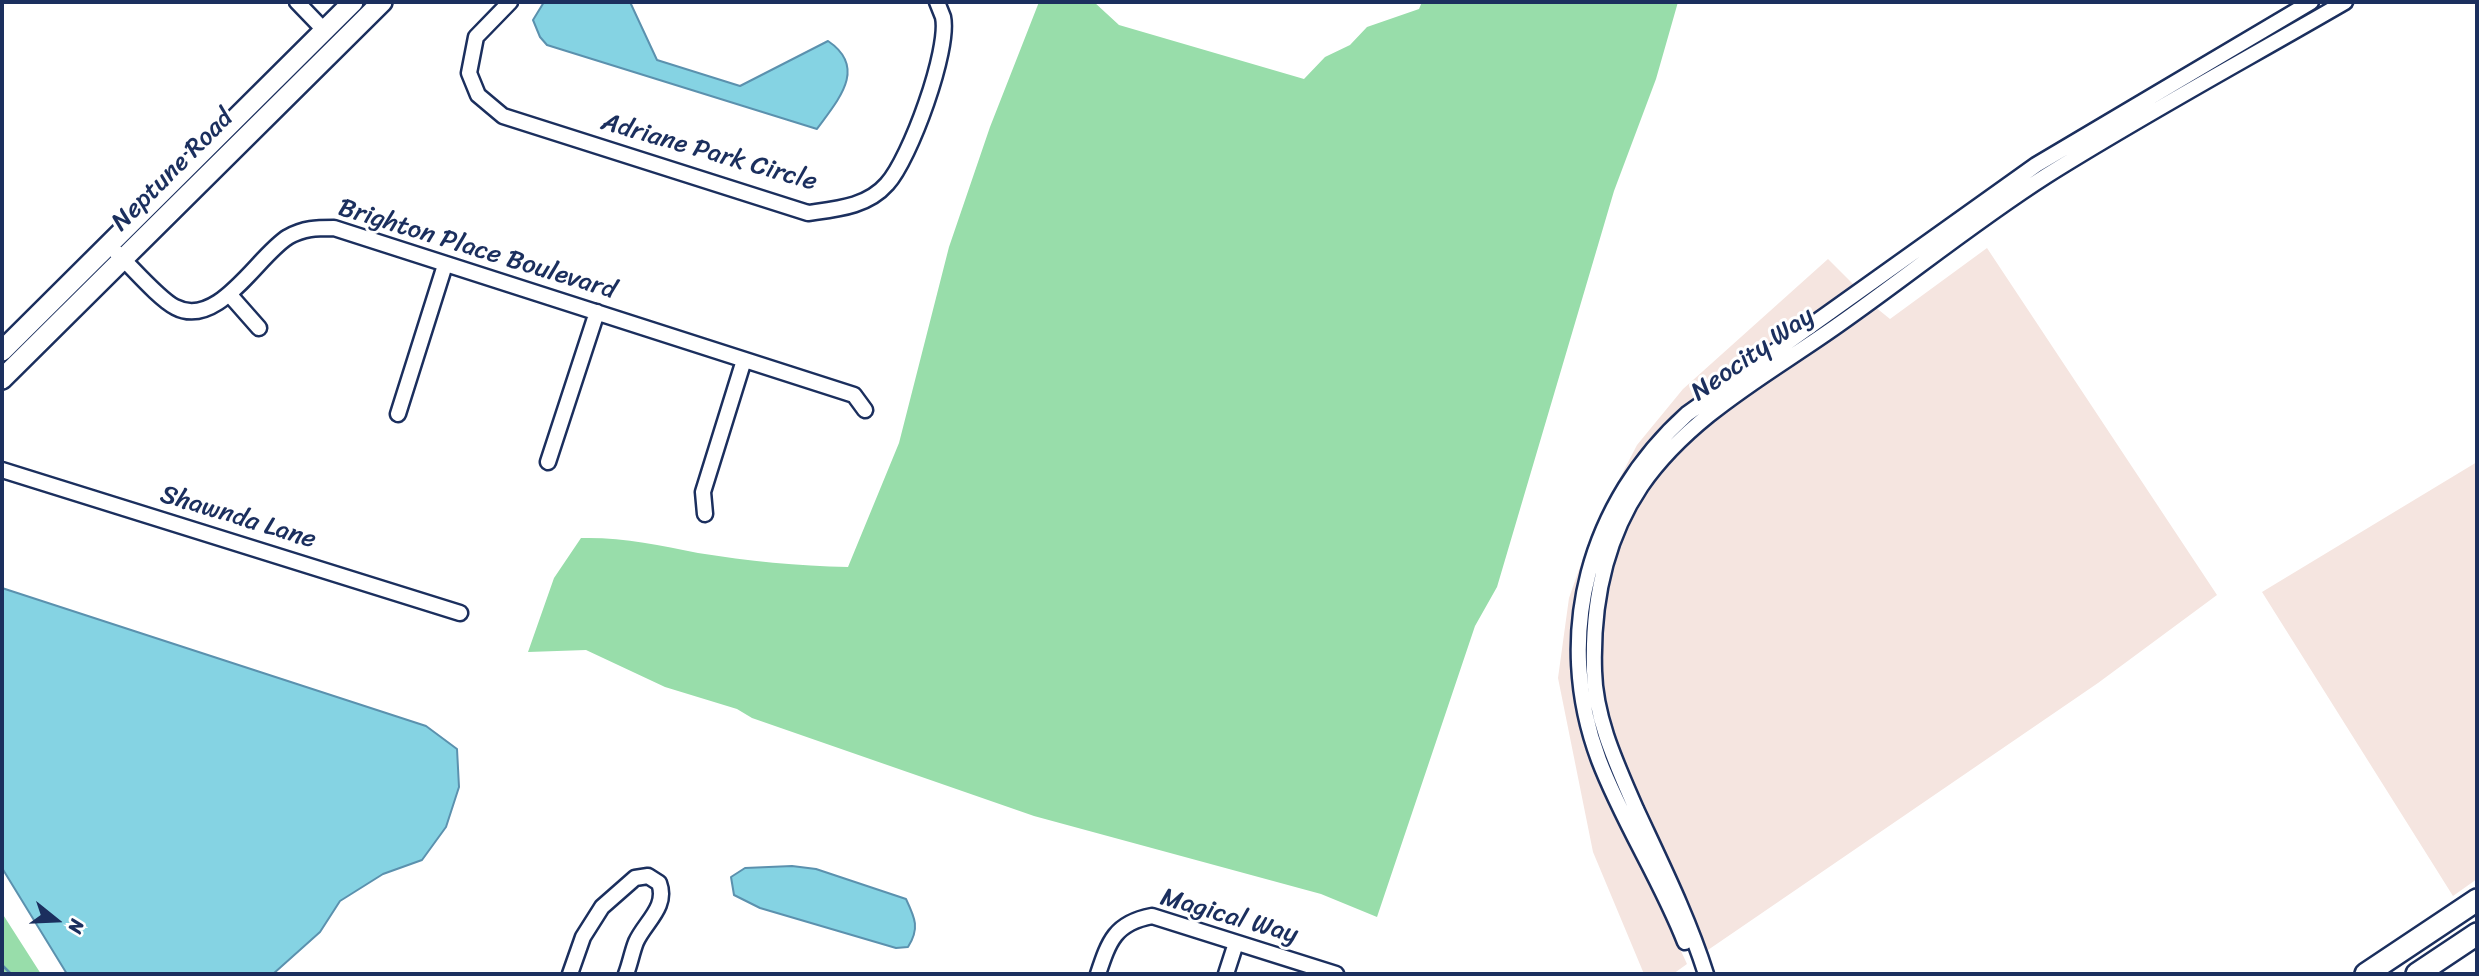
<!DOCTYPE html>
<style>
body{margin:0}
#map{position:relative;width:2479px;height:976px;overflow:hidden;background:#fff;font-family:Sriracha,sans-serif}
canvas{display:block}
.frame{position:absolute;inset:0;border:4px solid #1b2f5e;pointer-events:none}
.north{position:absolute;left:21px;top:885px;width:70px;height:70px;-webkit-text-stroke:5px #fff;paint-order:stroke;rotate:108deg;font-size:19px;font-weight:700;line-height:28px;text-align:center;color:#1b2f5e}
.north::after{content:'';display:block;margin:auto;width:24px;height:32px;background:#1b2f5e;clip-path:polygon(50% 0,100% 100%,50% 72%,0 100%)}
</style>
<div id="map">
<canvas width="2479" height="976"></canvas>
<div class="frame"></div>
<div class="north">N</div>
</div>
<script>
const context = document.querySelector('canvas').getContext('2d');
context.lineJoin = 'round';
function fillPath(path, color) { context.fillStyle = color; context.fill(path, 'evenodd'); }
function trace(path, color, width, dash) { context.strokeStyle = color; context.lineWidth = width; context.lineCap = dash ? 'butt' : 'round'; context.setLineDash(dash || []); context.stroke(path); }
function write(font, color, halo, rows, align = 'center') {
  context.font = font + ' Sriracha,sans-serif'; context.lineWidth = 6; context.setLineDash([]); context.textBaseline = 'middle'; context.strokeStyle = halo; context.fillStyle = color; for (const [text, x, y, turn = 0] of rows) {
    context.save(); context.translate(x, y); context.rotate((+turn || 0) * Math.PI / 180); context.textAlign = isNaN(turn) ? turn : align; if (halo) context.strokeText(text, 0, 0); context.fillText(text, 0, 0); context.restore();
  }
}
fillPath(new Path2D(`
 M1987 248 2217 595 2098 683 1705 952 1625 770 1606 716 1600 675V627L1603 595 1617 545 1645 490 1667 461 1718 414 1874 306 1890 319Z
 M1828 259 1855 286 1683 410 1660 431 1638 455 1608 502 1583 563 1572 636 1573 662 1594 762 1687 964 1673 974H1644L1593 852 1558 678 1569 598 1593 530 1637 445 1683 389Z
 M2477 462V879L2453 896 2262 592Z`), '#f5e5e0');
fillPath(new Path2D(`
 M1039 2H1094L1119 25 1304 79 1325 57 1350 45 1367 27 1419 9 1422 2H1678L1656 79 1614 191 1497 587 1475 626 1377 917 1321 894 1034 816 752 718 737 709 665 687 586 650 528 652 554 578 581 538C622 537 659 545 698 553 748 561 798 566 848 567L899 443 949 247 990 127Z
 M2 913 41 974H2Z`), '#98ddaa');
const water = new Path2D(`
 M544 2H630L657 60 740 86 828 41C868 68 838 100 817 129L547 45 540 37 533 20Z
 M2 588 426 726 457 749 459 787 446 827 422 860 383 874 340 901 320 932 273 974H67L2 868Z
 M792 866 816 869 906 899C915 918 920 928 908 947L896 948 760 908 734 895 731 877 745 868Z`);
fillPath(water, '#85d3e3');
trace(water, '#5b91ae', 2);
trace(new Path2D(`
 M2 965 11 974`), '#5b91ae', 2.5);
const minor = new Path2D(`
 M297 2 324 30
 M510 2 476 37 469 73 478 95 503 116 808 213C836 209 867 207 887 184 910 159 950 49 943 17 941 12 939 7 937 2
 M116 252C131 266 159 299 175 307 218 330 258 255 288 237 304 228 316 228 334 228L854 395 865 410
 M229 294 259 328
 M398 414 445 265
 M548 462 597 312
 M2 470 460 613
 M705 514 703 492 744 360
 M1685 942C1661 880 1623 823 1599 760 1552 635 1589 502 1687 414L2036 165 2311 2
 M570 974 583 937 602 907 635 878 648 876 659 883C668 907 645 922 636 942 632 952 630 964 626 974
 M1098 974C1109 941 1115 923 1152 916L1336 974
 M1226 974 1236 943
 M1706 974C1688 917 1661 863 1636 809 1617 765 1595 719 1594 671 1592 605 1604 541 1641 486 1690 415 1769 374 1838 325 1908 276 1974 222 2046 176 2143 115 2245 60 2345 2`);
const major = new Path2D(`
 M2 351 353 2
 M2 379 382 2`);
const highway = new Path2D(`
 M2366 974 2477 900
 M2417 974 2477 934`);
trace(minor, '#1b2f5e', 19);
trace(major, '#1b2f5e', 24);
trace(highway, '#1b2f5e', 26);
trace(minor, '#fff', 14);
trace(major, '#fff', 19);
trace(highway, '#fff', 21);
write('26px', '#1b2f5e', '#fff', [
 ["Adriane Park Circle",709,153,16],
 ["Neptune Road",173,171,-45],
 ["Brighton Place Boulevard",477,250,17],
 ["Neocity Way",1753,355,-35],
 ["Shawnda Lane",238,518,17],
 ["Magical Way",1229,917,16]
]);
</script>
